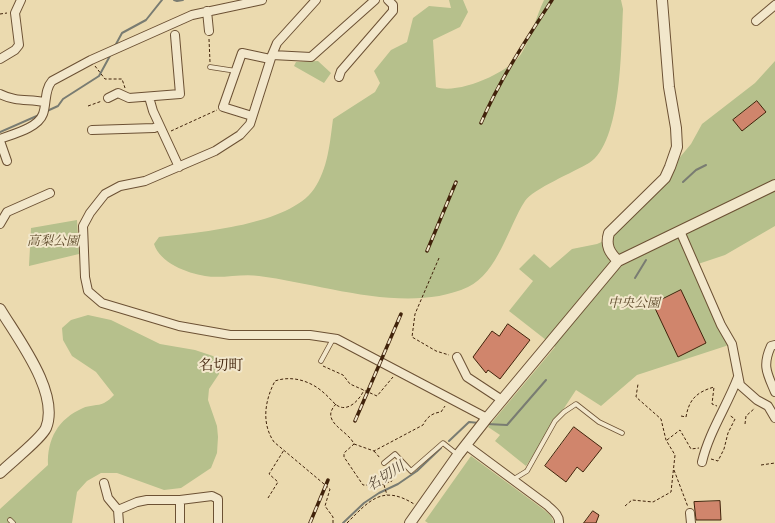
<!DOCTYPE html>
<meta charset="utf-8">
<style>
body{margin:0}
canvas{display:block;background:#ebdaaf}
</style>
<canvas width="775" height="523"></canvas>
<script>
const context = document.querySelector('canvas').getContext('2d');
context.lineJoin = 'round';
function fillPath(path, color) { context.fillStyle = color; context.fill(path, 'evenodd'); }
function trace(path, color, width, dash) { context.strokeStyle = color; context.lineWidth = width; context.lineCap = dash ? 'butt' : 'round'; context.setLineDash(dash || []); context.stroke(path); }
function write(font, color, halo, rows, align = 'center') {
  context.font = font + ' "Gentium Book Plus","Noto Serif JP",serif'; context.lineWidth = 4; context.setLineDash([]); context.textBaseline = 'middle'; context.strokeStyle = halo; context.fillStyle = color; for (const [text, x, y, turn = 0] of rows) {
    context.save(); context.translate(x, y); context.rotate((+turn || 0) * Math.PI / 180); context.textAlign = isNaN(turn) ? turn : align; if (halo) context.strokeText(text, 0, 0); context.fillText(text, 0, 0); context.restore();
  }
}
fillPath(new Path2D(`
 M449 0H463L468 12 460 27 433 40 436 87C457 95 509 73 521 54 531 38 536 17 544 0H621L623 9C621 46 622 143 589 163 574 172 533 189 525 201 508 227 498 273 468 287 407 315 323 284 259 276 242 273 223 279 205 276 187 273 160 263 154 244L159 237C201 232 289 225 314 189 328 169 330 142 333 119L375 92 380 83 374 71 391 50 407 42 413 18 429 6 451 8Z
 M318 61 331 73 324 83 294 66 296 62Z
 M775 61V226L725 255 695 265 732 344 637 375 601 406 576 390 526 466 495 441 500 435 488 427 555 347 509 311 533 281 519 269 534 254 550 268 572 249 597 244 613 237 691 144 702 124 755 83Z
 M77 220 79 254 29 266 31 228Z
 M88 315 111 320 160 344 195 350 213 356 220 364 219 374 209 389 208 400 217 426 218 437 217 453 211 468 181 488 164 490 117 473H101L87 481 77 492 72 523H0V509L48 465C47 439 58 419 83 408 89 405 98 406 104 403 108 401 111 398 114 395L96 372 72 356 63 340 62 328 71 320Z
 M471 456 543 509 551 516 554 523H428L425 521Z`), '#b6c08c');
trace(new Path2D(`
 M174 0 177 1 183 0
 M115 46 122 33 146 20 162 0
 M47 111 58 106 63 99 99 76 111 54
 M0 132 39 115
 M683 182 696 170 706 165
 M635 278 646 260
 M487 424 507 425 546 380
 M449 441 469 422 479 423
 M343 523 364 503 379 493 398 484 417 471 441 448`), '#797c72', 2);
const building = new Path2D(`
 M757 101 766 112 742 131 733 120Z
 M681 290 706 343 678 357 653 304Z
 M508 324 530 340 500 379 488 370 486 373 473 357 492 331 499 336Z
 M574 427 602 448 583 472 577 467 566 482 545 466Z
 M720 501 721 520H696L694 502Z
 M593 511 599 515 596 523H584Z`);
fillPath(building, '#d0856c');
trace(building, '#41230b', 1);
const service = new Path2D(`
 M210 67 236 71
 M321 361 333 339
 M384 463 395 454 411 471 443 443 458 455
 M514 479 527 471 555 421 564 412 576 404 599 422 622 433
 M10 520 13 523`);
const minor = new Path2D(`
 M316 0 277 43 272 55 250 124 240 135 215 151 145 181 120 186 105 194 101 199 90 213 83 226 85 277 88 291 102 303 179 326 230 335H310L337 339 487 418
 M207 11 209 31
 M756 21 775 5
 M272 55 311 57 375 0
 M0 59 15 50 19 45 15 13 21 0
 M339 77 341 71 393 11V5L388 0
 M0 94C16 102 27 99 44 102
 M149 97 153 111 179 167
 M108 98 118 93 129 98 180 94 175 35
 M252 116 223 107 242 53 270 59
 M92 130 154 128 159 126
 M0 139C13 134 38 128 43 114 47 103 44 90 52 81L91 60 192 15 262 0
 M0 141 7 161
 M0 224 7 212 50 193
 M680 231 721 325 732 344 740 385 757 400 768 406 775 418
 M775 345 771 346C762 366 767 373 775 392
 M457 357 467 377 502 400
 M466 445 547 505C552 510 560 515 559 523
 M702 462C709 432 727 406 738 377
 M104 483 108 498 118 510 119 523
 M180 500V523
 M118 510 137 502 147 500H180L212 496 218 499V523
 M690 513 691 523`);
const tertiary = new Path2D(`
 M618 261C610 253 605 246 609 233L665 178 670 167 677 147 676 128 669 87 662 0
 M0 309C18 339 60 393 46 428 41 439 10 463 0 473
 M410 523 458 455 487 418 618 261 775 185`);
trace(service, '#6c5134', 5.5);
trace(minor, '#6c5134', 10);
trace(tertiary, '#6c5134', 12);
trace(new Path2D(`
 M0 14 7 13
 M209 39 210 62
 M95 66 105 79H122L125 88
 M88 106 102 101
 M171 131 217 110
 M439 258 415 314 412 337 436 351 449 355
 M323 366 343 375 350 384 377 396 393 377
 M336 404C319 422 348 430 354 444L344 453V457L363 485H381L392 481 386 468
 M681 416 686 417C689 399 697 392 714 387L712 404 717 406
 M745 424 746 416 755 408
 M667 440 680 430 691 449 699 448
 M354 444 374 451 423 425C427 417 432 413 441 412L445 406
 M374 451 380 458
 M711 459 718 461 724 449 728 433 735 419 729 415
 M761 465 775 463
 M674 470 688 507
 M384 485 387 495
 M268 498 278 482 269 474 284 450
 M625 506 632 500 653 502 671 492 675 455 666 440 661 419 636 397 638 384
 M333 523V517L325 506 330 489 274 442C261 423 265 400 275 381 292 375 311 381 324 393 329 397 333 403 338 406 349 412 360 399 364 390
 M347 523C369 501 382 484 414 504`), '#41230b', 1, [3, 2]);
trace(service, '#f2e7cb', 4);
trace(minor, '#f2e7cb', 8);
trace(tertiary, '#f2e7cb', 10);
const rail = new Path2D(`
 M481 123C500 79 526 40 552 0
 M427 251 456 182
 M355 421 401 314
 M310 523 328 480`);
trace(rail, '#41230b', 3.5);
trace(rail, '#f2e7cb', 2, [6]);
write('italic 13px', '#5e4a2b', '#f2e7cb', [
 ["高梨公園",53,242],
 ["中央公園",634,304]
]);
write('italic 14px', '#584836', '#f2e7cb', [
 ["名切川",386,477,-33]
]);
write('15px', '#41230b', '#f2e7cb', [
 ["名切町",221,366]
]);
</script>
